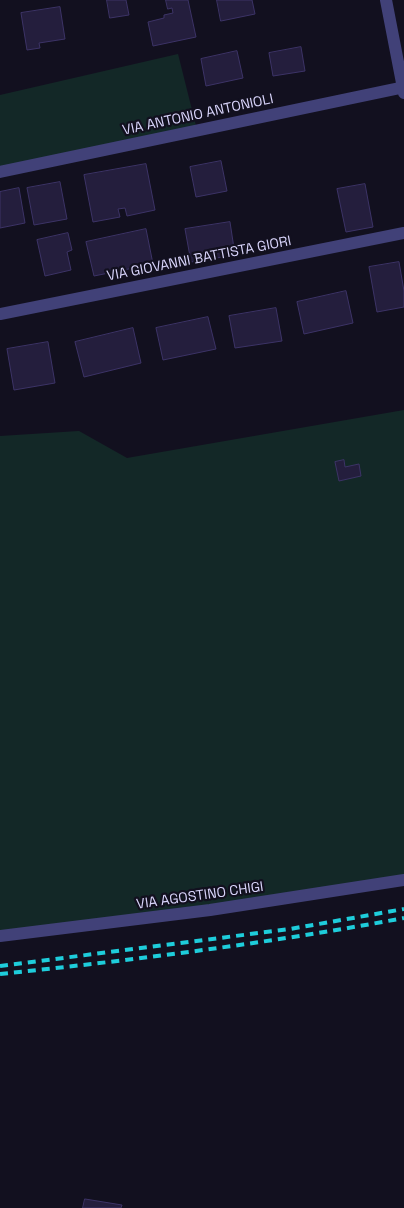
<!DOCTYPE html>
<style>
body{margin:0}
canvas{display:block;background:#12101f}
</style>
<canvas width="404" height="1208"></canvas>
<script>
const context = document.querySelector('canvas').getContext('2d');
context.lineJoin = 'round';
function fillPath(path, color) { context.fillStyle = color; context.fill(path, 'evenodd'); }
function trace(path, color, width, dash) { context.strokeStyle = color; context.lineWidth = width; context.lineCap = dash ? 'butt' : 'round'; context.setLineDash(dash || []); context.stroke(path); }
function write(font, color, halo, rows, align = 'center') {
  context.font = font + ' "Space Grotesk",sans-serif'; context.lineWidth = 4.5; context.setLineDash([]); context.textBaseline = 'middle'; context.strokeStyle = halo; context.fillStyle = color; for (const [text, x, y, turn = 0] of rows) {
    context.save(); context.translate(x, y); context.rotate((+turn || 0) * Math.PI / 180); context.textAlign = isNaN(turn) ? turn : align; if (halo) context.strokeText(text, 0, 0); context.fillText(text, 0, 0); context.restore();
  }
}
fillPath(new Path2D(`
 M178 54 197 130 0 172V95Z
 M404 410V880L0 936V436L79 431 127 458Z`), '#132827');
const building = new Path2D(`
 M107 0H126L129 15 110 18Z
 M166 0H188L196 37 153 46 148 22 164 18V15L173 13 172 8 168 9Z
 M217 0H252L255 14 221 21Z
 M60 7 65 39 39 43 40 48 27 50 21 13Z
 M301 47 305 71 273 76 269 53Z
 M237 51 243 78 206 86 201 59Z
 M221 161 227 191 196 197 190 167Z
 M146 164 155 210 127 216 125 208 118 209 120 217 93 222 84 175Z
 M60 182 67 219 34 225 27 188Z
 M365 184 373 227 346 232 337 189Z
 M19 188 25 223 0 228V192Z
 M230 222 235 255 191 262 185 229Z
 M146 229 153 264 94 276 86 242Z
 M68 233 72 250 67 252 71 270 45 276 37 240Z
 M399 262 404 291V307L377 312 369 267Z
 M346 291 353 323 304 334 297 302Z
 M276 308 282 341 235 348 229 316Z
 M208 317 216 349 163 360 156 328Z
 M133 328 141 363 84 377 75 342Z
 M48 342 55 383 14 390 7 349Z
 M344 460 345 467 359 464 361 476 339 481 335 462Z
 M85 1199 122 1205 121 1208H83Z`);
fillPath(building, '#241e3d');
trace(building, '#3c3366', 1);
trace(new Path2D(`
 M386 0 404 93
 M0 172 404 87
 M0 314 404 233
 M0 936 210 910 404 880`), '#414178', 12);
trace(new Path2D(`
 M0 966 290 929 404 909
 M0 974C135 960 270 943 404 918`), '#1ecddb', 4, [8, 6]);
write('14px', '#d7d3f9', '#12101f', [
 ["VIA ANTONIO ANTONIOLI",198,115,-12],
 ["VIA GIOVANNI BATTISTA GIORI",199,259,-11],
 ["VIA AGOSTINO CHIGI",200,896,-8]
]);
</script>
